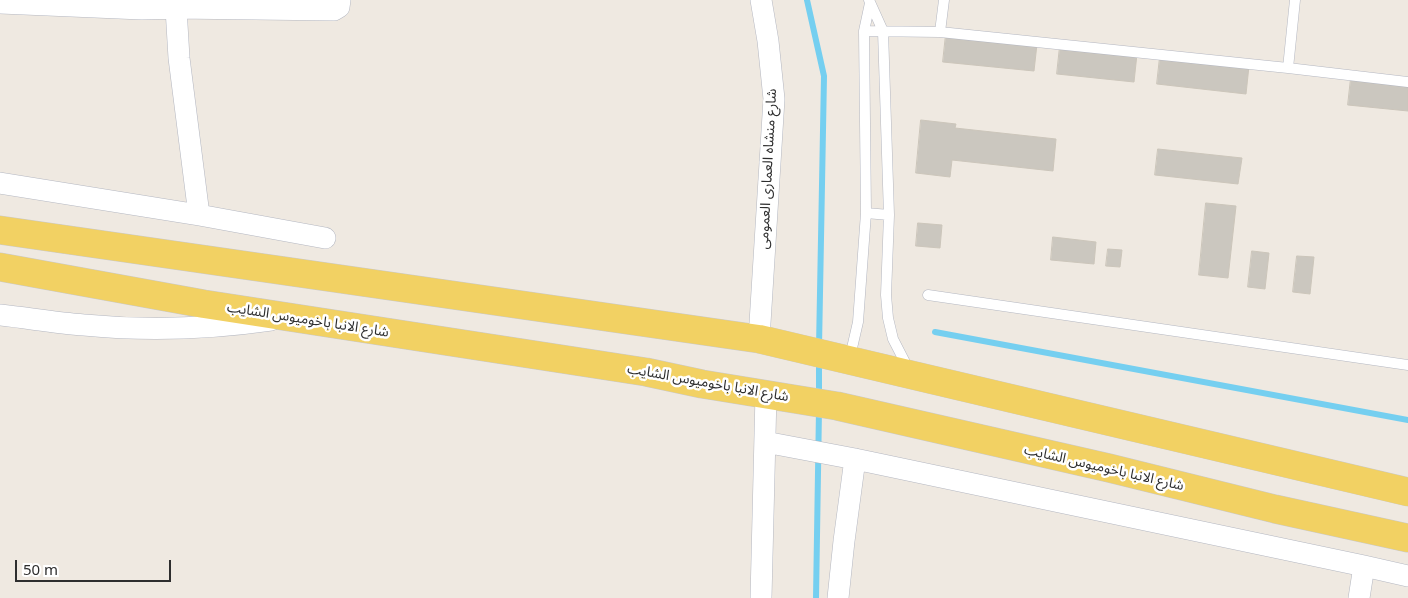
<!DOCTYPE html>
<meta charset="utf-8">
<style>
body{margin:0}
#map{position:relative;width:1408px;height:598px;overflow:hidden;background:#efe9e1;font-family:"Noto Sans",sans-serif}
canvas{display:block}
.scale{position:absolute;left:15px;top:560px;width:156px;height:22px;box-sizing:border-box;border:2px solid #2e2e2e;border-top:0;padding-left:6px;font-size:15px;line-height:18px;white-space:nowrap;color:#2e2e2e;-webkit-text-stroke:4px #fff;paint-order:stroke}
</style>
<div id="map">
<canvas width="1408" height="598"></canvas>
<div class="scale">50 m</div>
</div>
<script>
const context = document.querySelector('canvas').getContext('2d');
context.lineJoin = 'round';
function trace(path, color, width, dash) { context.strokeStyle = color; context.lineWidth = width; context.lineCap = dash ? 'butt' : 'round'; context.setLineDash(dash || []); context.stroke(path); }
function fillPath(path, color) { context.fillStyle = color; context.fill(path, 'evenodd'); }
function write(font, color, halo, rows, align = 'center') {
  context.font = font + ' "Noto Sans","Noto Sans Arabic",sans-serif'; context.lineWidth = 5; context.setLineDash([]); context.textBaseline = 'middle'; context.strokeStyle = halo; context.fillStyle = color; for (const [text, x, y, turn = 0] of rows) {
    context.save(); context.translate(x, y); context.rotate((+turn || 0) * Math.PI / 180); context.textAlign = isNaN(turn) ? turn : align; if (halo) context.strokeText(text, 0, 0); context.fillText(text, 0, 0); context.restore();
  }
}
trace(new Path2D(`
 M807 0 824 76 819 347
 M935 332 1408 420
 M819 397V360
 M816 598 819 410`), '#75cff0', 6);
const building = new Path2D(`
 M946 34 1037 44 1034 71 943 62Z
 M1060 46 1137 54 1134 82 1057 74Z
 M1160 57 1249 66 1246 94 1157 84Z
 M1351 78 1408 84V111L1348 105Z
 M921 120 956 124 955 128 1056 139 1053 171 952 160 950 177 916 173Z
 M1158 149 1242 158 1238 184 1155 175Z
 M1206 203 1236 206 1228 278 1199 275Z
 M918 223 942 225 940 248 916 246Z
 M1053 237 1096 242 1094 264 1051 260Z
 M1108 249 1122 250 1120 267 1106 266Z
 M1252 251 1269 253 1265 289 1248 287Z
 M1297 256 1314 257 1310 294 1293 292Z`);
fillPath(building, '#cbc7bf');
trace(building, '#cbc5ba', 1);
const service = new Path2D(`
 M869 0 883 31 889 215 886 295 888 318 893 339 909 370
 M864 31 940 32 1288 68 1408 82
 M940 32 944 0
 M1288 68 1295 0
 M866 213 889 215
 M928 295 1408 365
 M847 359 852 348 858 322 866 213 864 31 870 3`);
const minor = new Path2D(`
 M0 3 142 9 176 8 179 58 199 215
 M176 8 334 10 339 7 340 0
 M0 183 199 215 325 238
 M0 315C28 318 56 323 84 325 146 331 209 329 271 320
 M759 339 774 99 768 41 761 0
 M765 442 855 459 1364 566 1408 576
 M761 598 766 394
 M838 598 844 541 855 459
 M1359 598 1364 566`);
const primary = new Path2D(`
 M0 230 759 339 1408 492
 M0 267 204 304 646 372 702 384 837 406 1109 468 1275 509 1408 538`);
trace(service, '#b4b7c1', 11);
trace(minor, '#b4b7c1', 22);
trace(primary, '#c9c9c9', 29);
trace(service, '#fff', 10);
trace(minor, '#fff', 21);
trace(primary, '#f2d163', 28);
write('14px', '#2e2e2e', '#fff', [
 ["شارع منشاه العمارى العمومى",768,169,-87],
 ["شارع الانبا باخوميوس الشايب",308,320,9],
 ["شارع الانبا باخوميوس الشايب",708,383,10],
 ["شارع الانبا باخوميوس الشايب",1104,468,13]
]);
</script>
